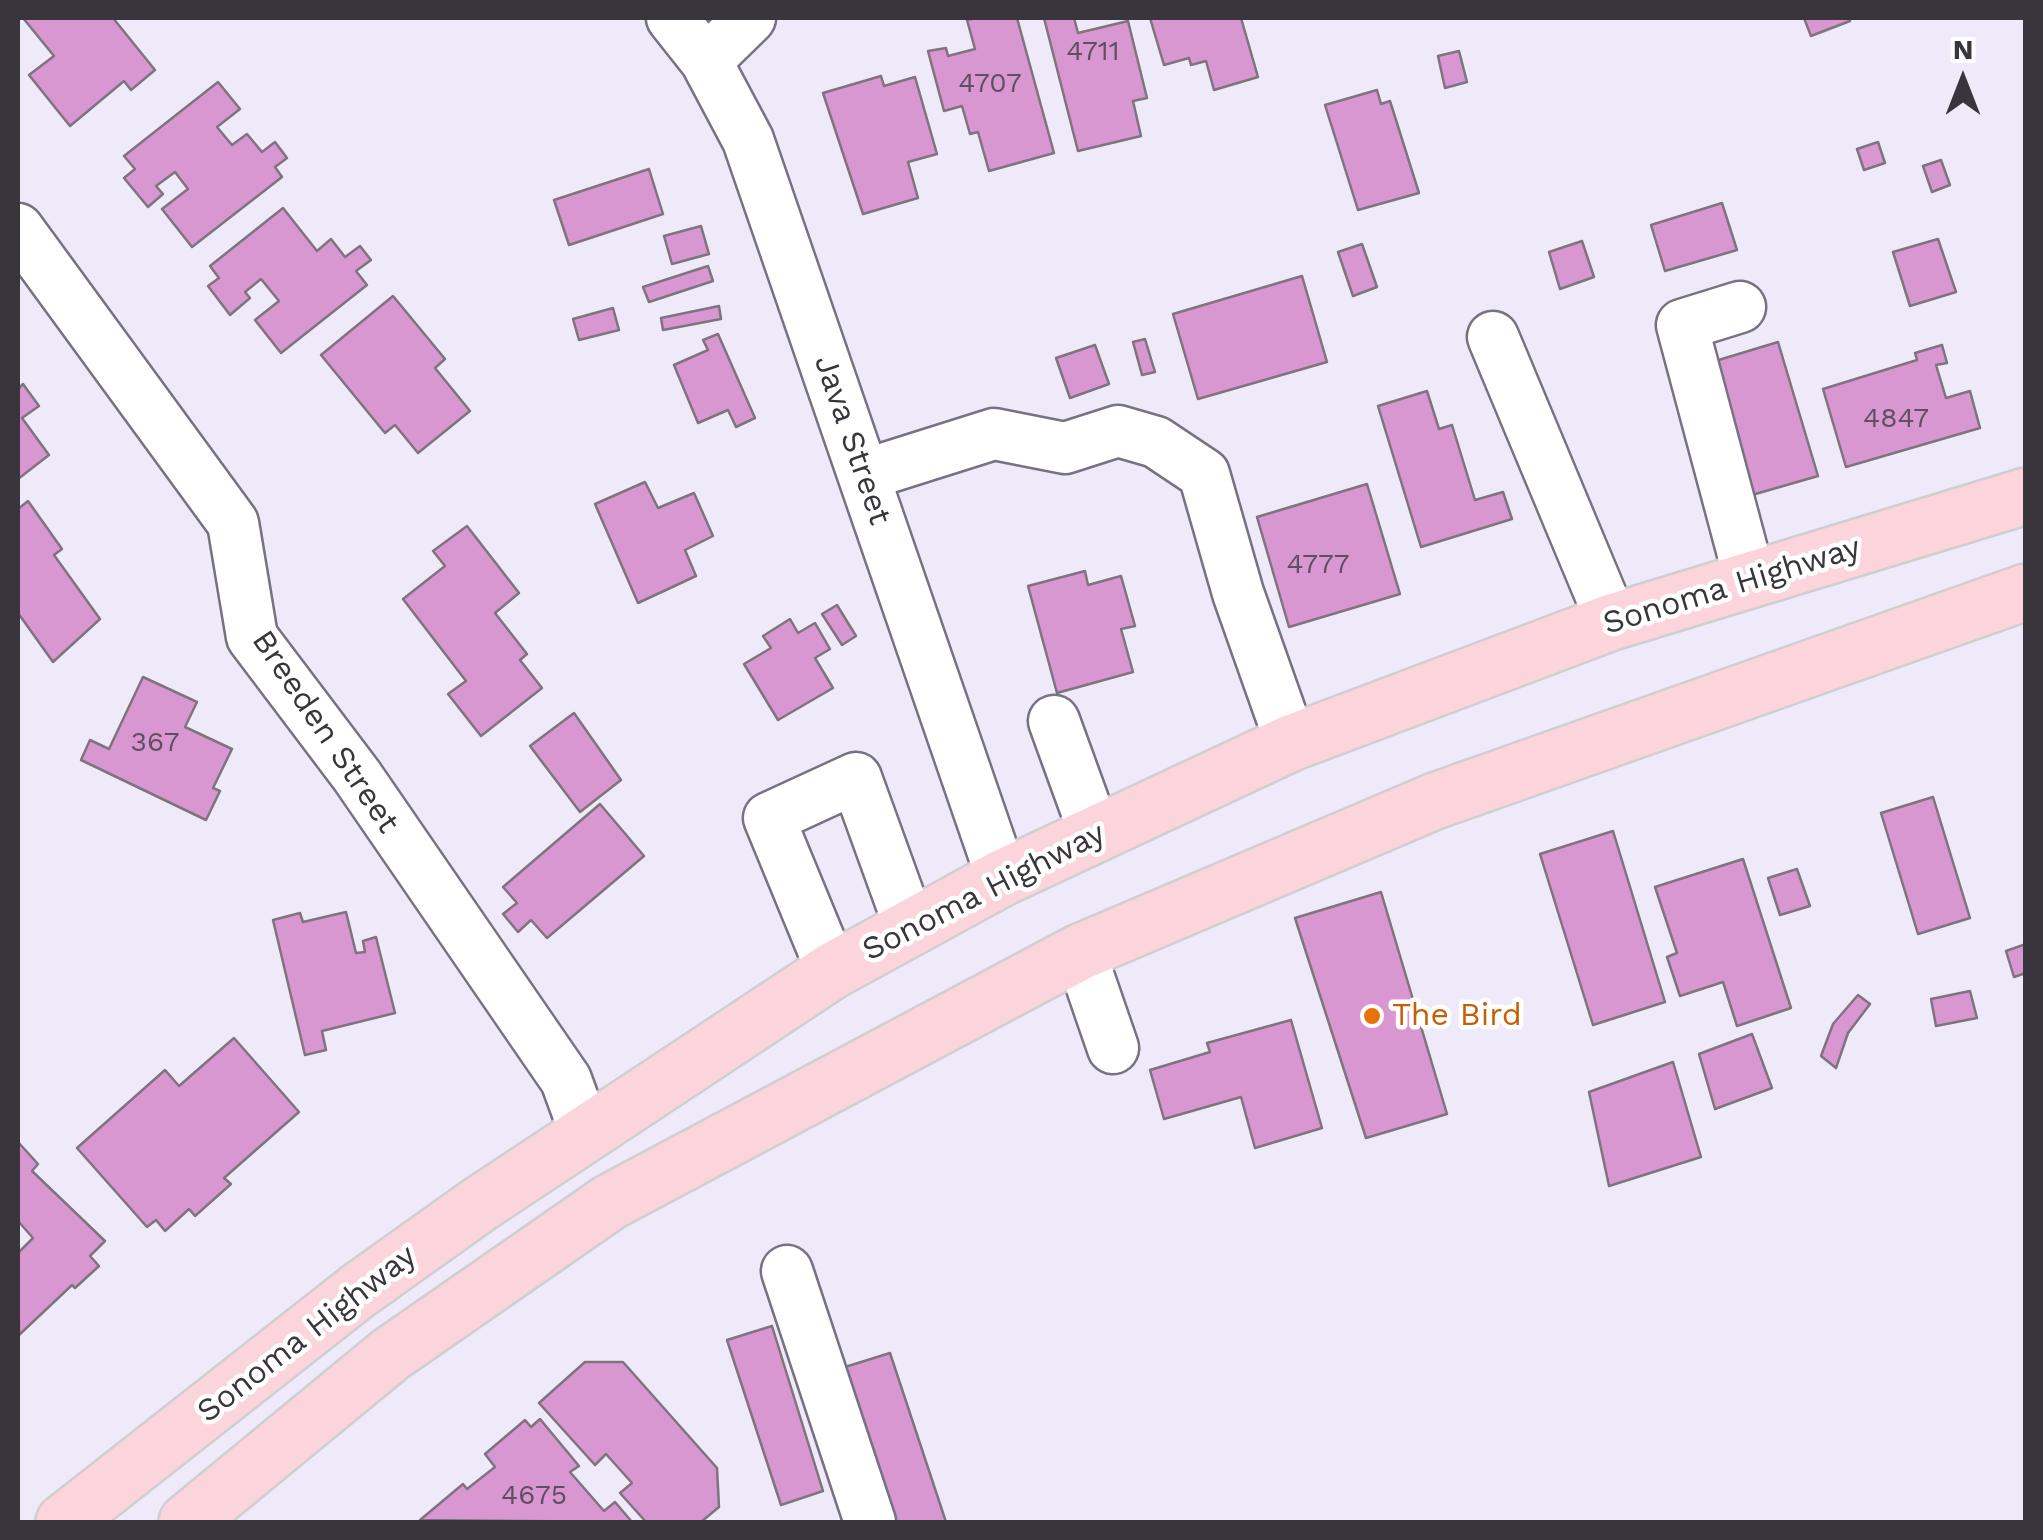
<!DOCTYPE html>
<style>
body{margin:0}
#map{position:relative;width:2043px;height:1540px;overflow:hidden;background:#efeafa;font-family:"Work Sans",sans-serif}
canvas{display:block}
.frame{position:absolute;inset:0;border:20px solid #38363c;pointer-events:none}
.north{position:absolute;left:1913px;top:30px;width:100px;height:100px;-webkit-text-stroke:8px #fff;paint-order:stroke;rotate:0deg;font-size:28px;font-weight:700;line-height:40px;text-align:center;color:#38363c}
.north::after{content:'';display:block;margin:auto;width:35px;height:45px;background:#38363c;clip-path:polygon(50% 0,100% 100%,50% 72%,0 100%)}
</style>
<div id="map">
<canvas width="2043" height="1540"></canvas>
<div class="frame"></div>
<div class="north">N</div>
</div>
<script>
const context = document.querySelector('canvas').getContext('2d');
context.lineJoin = 'round';
function fillPath(path, color) { context.fillStyle = color; context.fill(path, 'evenodd'); }
function trace(path, color, width, dash) { context.strokeStyle = color; context.lineWidth = width; context.lineCap = dash ? 'butt' : 'round'; context.setLineDash(dash || []); context.stroke(path); }
function write(font, color, halo, rows, align = 'center') {
  context.font = font + ' "Work Sans",sans-serif'; context.lineWidth = 9; context.setLineDash([]); context.textBaseline = 'middle'; context.strokeStyle = halo; context.fillStyle = color; for (const [text, x, y, turn = 0] of rows) {
    context.save(); context.translate(x, y); context.rotate((+turn || 0) * Math.PI / 180); context.textAlign = isNaN(turn) ? turn : align; if (halo) context.strokeText(text, 0, 0); context.fillText(text, 0, 0); context.restore();
  }
}
const building = new Path2D(`
 M23 18H113L155 70 131 90 124 81 70 126 29 75 54 56Z
 M976 18H1017L1054 153 989 171 978 132 970 134 962 106 944 111 928 51 946 48 948 56 975 49 967 20Z
 M1044 18H1074L1078 33 1128 21 1147 98 1133 101 1141 136 1078 151Z
 M1150 18H1241L1258 77 1214 90 1206 61 1191 65 1189 58 1164 65Z
 M1804 18H1849L1850 21 1811 36Z
 M1459 51 1467 82 1445 88 1438 56Z
 M881 76 884 86 915 77 937 154 908 162 918 198 863 214 823 93Z
 M218 82 240 109 217 127 232 145 247 134 262 152 275 142 287 158 275 167 282 177 192 247 162 209 188 189 175 172 156 186 163 194 148 207 124 178 135 169 124 156Z
 M1377 90 1381 104 1390 101 1419 193 1358 210 1325 105Z
 M1878 142 1885 163 1864 170 1857 149Z
 M1941 160 1950 185 1932 192 1923 166Z
 M649 169 663 214 569 245 554 200Z
 M1722 203 1737 250 1665 271 1651 225Z
 M283 208 317 251 331 239 345 257 360 246 371 260 356 271 367 285 281 353 255 320 279 301 261 279 245 292 250 298 230 315 208 286 219 278 210 266Z
 M701 226 709 254 672 264 664 236Z
 M1938 239 1956 292 1910 306 1893 252Z
 M1582 241 1594 277 1560 289 1549 252Z
 M1362 244 1377 287 1353 296 1338 252Z
 M708 266 713 281 649 302 643 287Z
 M1302 276 1327 362 1198 399 1173 314Z
 M393 296 445 359 435 368 470 411 418 453 395 425 385 433 321 355Z
 M719 306 721 319 663 330 661 318Z
 M613 308 619 330 579 340 573 319Z
 M718 334 755 418 736 427 728 410 698 423 674 365 708 350 703 340Z
 M1145 339 1155 372 1142 375 1133 342Z
 M1778 342 1818 476 1752 495 1712 362Z
 M1095 345 1109 384 1070 398 1056 358Z
 M1942 345 1947 363 1936 365 1946 398 1970 391 1980 428 1846 467 1823 389 1917 360 1915 353Z
 M23 384 39 406 22 418 49 455 18 479V389Z
 M1427 391 1439 429 1452 425 1475 500 1503 492 1512 519 1421 547 1378 406Z
 M645 482 658 508 694 493 713 536 685 550 696 576 638 603 595 504Z
 M1367 484 1400 594 1289 627 1257 517Z
 M28 501 62 549 54 555 100 619 53 662 18 613V509Z
 M467 526 519 593 495 613 527 654 520 660 542 688 481 736 448 694 466 681 403 599 445 566 433 551Z
 M1085 571 1088 585 1121 576 1135 626 1121 629 1133 672 1057 693 1028 586Z
 M837 605 856 636 842 645 822 614Z
 M790 619 798 633 815 623 830 649 815 658 833 688 778 720 744 664 771 648 763 636Z
 M143 677 197 702 185 727 232 749 213 788 220 791 206 820 81 760 90 740 109 749Z
 M574 713 621 780 580 812 530 746Z
 M1933 797 1970 918 1918 934 1881 813Z
 M600 804 644 856 547 938 531 920 518 932 503 914 517 903 503 887Z
 M1613 831 1665 1002 1593 1025 1540 854Z
 M1743 859 1791 1008 1737 1026 1723 982 1680 996 1667 957 1677 953 1655 887Z
 M1797 869 1810 906 1780 915 1768 878Z
 M1381 892 1447 1114 1366 1138 1295 918Z
 M346 912 356 953 365 952 363 941 376 937 395 1013 322 1031 326 1050 305 1055 273 920 300 913 303 922Z
 M2026 944V973L2014 977 2006 951Z
 M1970 991 1977 1018 1936 1026 1931 999Z
 M1858 995 1870 1004 1848 1033 1836 1068 1821 1056 1833 1024Z
 M1291 1020 1322 1128 1255 1148 1241 1097 1164 1119 1150 1070 1210 1052 1207 1043Z
 M1752 1034 1772 1088 1715 1109 1699 1054Z
 M234 1038 299 1112 224 1178 231 1184 195 1216 189 1209 165 1231 156 1220 147 1227 77 1148 165 1070 179 1086Z
 M1673 1062 1701 1157 1609 1186 1589 1092Z
 M18 1142 38 1164 32 1171 105 1241 90 1256 99 1266 75 1288 72 1285 19 1335 18 1253 33 1238 18 1221Z
 M772 1326 823 1491 781 1505 727 1340Z
 M890 1353 946 1522H894L845 1367Z
 M585 1362H623L717 1468 719 1507 701 1522H646L620 1493 632 1483 606 1454 595 1465 539 1403Z
 M540 1419 579 1466 570 1472 604 1511 615 1502 632 1522 420 1520 463 1484 467 1489 495 1467 485 1454 525 1420 531 1427Z`);
fillPath(building, '#d997d2');
trace(building, '#7f737e', 2.5);
const minor = new Path2D(`
 M672 18 706 61 748 140 1002 878
 M706 61 750 18
 M18 229 233 523 252 637 357 776 566 1080 585 1132
 M1740 307 1682 325 1750 580
 M1493 337 1612 622
 M864 475 994 434 1065 448 1118 431 1156 442 1204 474 1238 593 1291 743
 M1054 721 1095 834
 M1080 952 1113 1048
 M832 971 769 818 856 778 911 930
 M787 1271 870 1522`);
const major = new Path2D(`
 M64 1522 358 1291 480 1204 832 971 1002 878 1291 743 1612 622 2026 496
 M187 1522 391 1354 610 1202 1080 952 1435 801 2026 592`);
trace(minor, '#777281', 55);
trace(major, '#cfcfd0', 60);
trace(minor, '#fff', 50);
trace(major, '#fbd4dc', 55);
for (const [x, y, r, color] of [
 [1372,1016,10,"#e8710a"]
]) { const dot = new Path2D(); dot.arc(x, y, r, 0, 2 * Math.PI); context.fillStyle = color; context.fill(dot); trace(dot, '#fff', 4); }
write('28px', '#604e62', null, [
 ["4711",1093,52],
 ["4707",990,84],
 ["4847",1896,419],
 ["4777",1318,565],
 ["367",155,743],
 ["4675",534,1496]
]);
write('32px', '#38363c', '#fff', [
 ["Java Street",852,440,71],
 ["Sonoma Highway",1732,586,-17],
 ["Breeden Street",325,732,56],
 ["Sonoma Highway",984,892,-27],
 ["Sonoma Highway",307,1334,-38]
]);
write('32px', '#c56008', '#fff', [
 ["The Bird",1392,1016]
], 'left');
</script>
